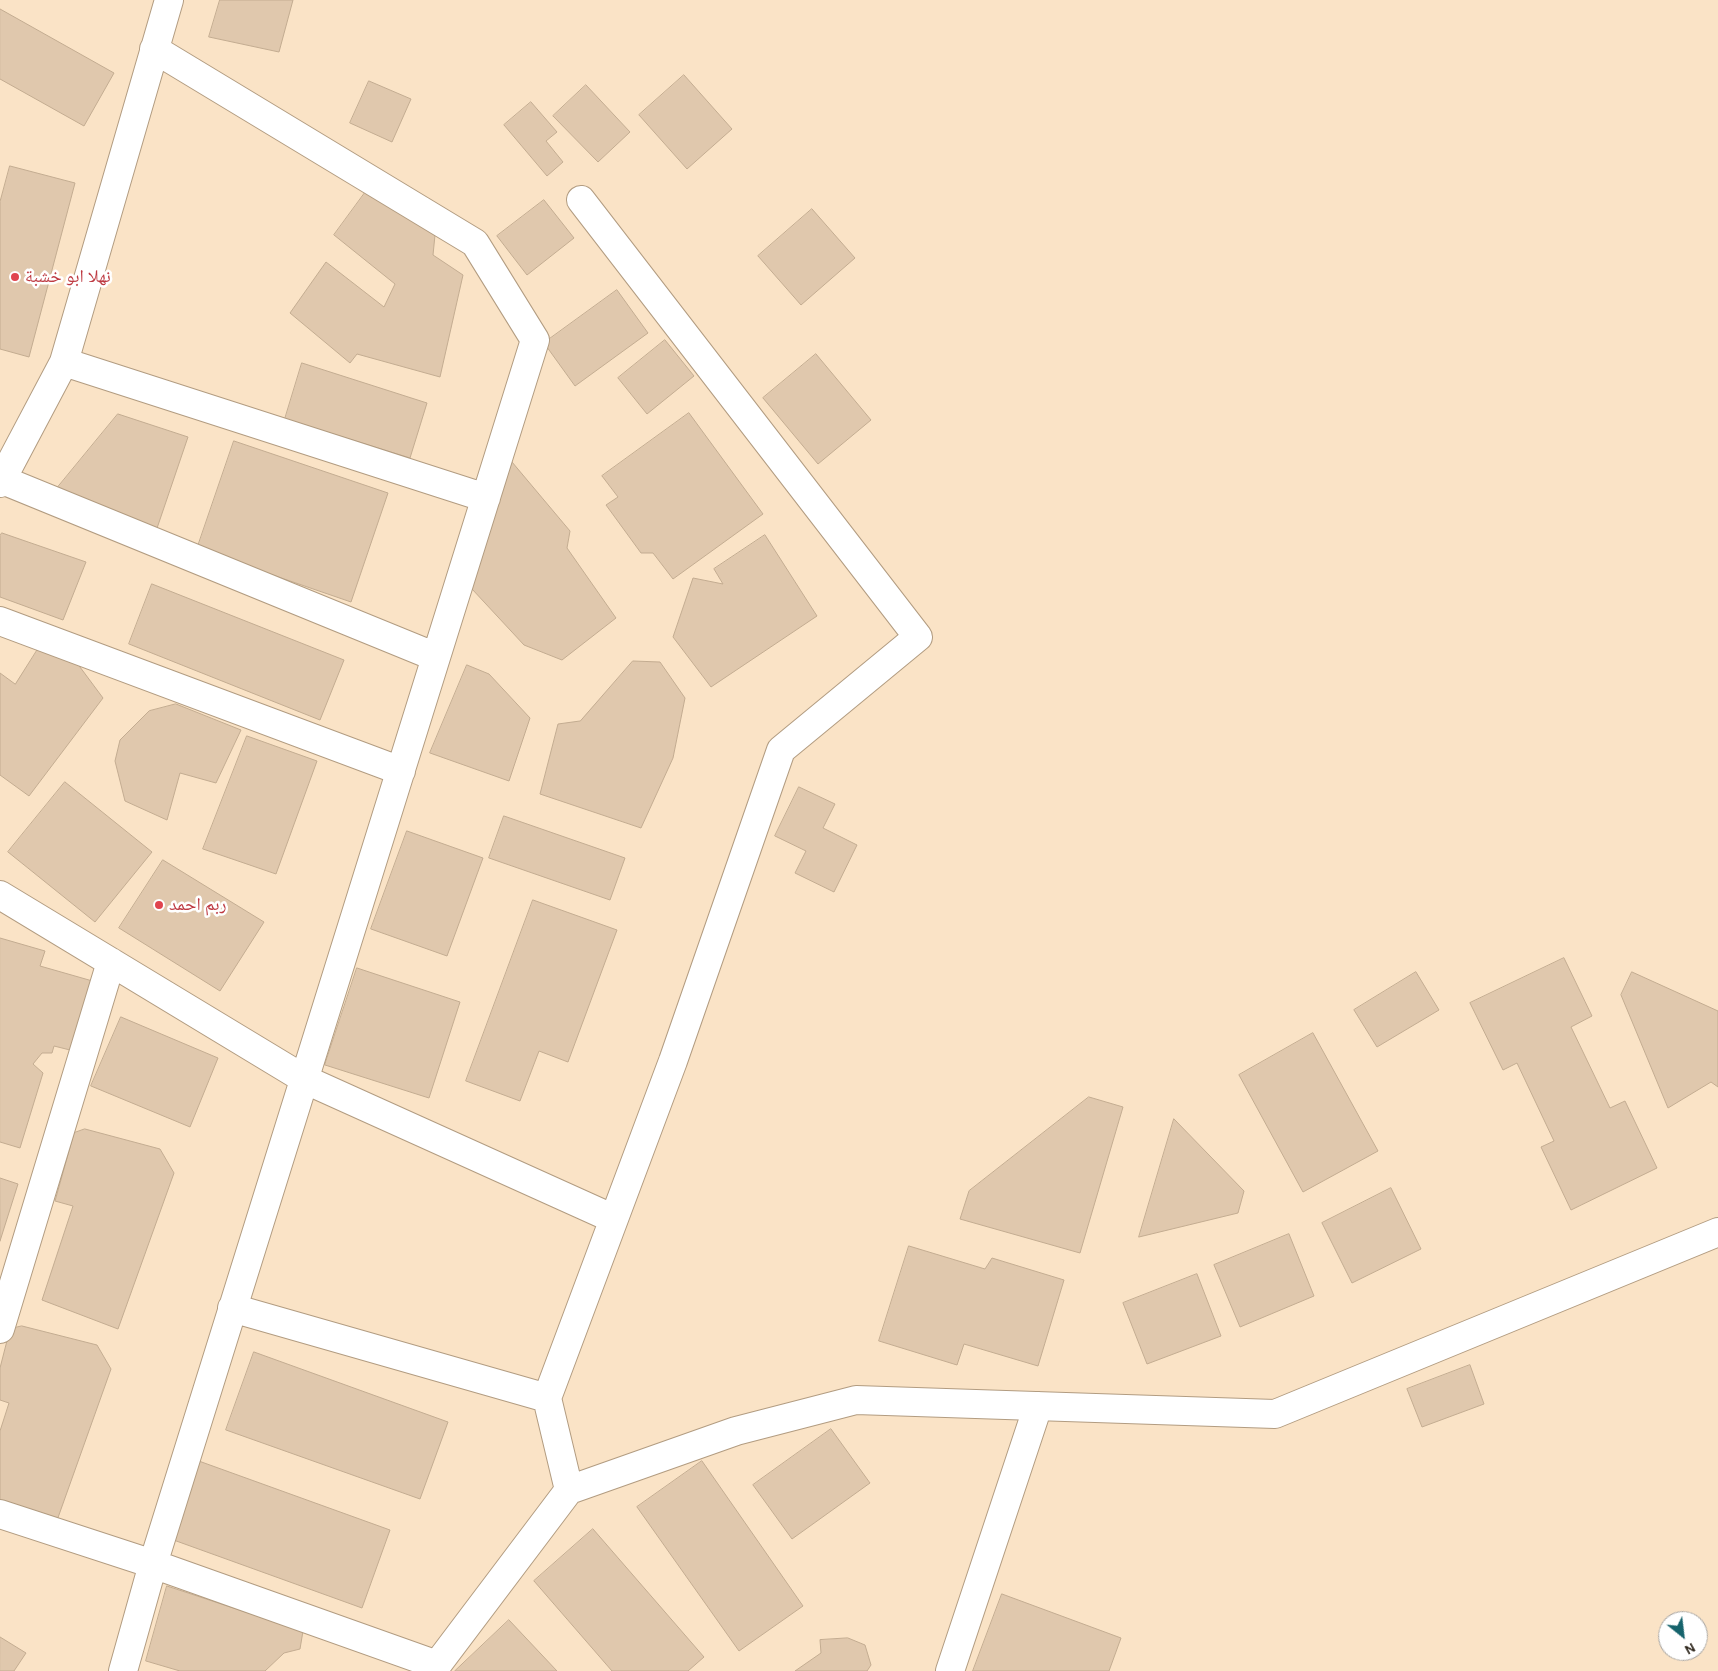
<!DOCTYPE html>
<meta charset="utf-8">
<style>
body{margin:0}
#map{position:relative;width:1718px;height:1671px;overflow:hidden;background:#fae3c6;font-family:Karla,sans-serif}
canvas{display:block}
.north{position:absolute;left:1658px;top:1611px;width:50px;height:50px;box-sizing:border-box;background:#fff;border:1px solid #a9a6a2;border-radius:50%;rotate:151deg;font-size:14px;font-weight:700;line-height:20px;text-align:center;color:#292116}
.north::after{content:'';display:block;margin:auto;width:18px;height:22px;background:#16636c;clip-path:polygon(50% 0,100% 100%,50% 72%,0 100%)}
</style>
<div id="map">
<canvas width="1718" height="1671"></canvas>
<div class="north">N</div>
</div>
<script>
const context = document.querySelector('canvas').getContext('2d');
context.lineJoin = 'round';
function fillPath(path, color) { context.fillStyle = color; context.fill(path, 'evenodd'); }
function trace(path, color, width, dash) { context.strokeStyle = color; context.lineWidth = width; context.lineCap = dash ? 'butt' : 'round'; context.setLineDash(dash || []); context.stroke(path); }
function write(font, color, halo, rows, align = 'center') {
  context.font = font + ' Karla,"Noto Naskh Arabic",sans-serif'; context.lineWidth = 5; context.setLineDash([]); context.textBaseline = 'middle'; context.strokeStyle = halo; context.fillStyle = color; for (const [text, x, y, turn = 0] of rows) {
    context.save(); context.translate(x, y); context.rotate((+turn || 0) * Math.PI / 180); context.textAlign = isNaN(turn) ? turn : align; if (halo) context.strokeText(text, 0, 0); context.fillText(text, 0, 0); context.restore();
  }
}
const building = new Path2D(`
 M220 0H293L279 52 209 37Z
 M0 9 114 73 84 126 0 79Z
 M684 75 732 129 687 169 639 115Z
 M369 81 411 99 392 142 350 123Z
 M586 85 630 132 598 162 553 116Z
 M531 102 557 132 546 141 563 162 547 176 504 125Z
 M10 166 75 183 29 357 0 349V202Z
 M367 190 435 235 433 255 463 275 440 377 357 354 350 363 290 313 326 262 384 307 395 284 334 235Z
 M544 200 574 238 527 275 497 236Z
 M812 209 855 258 801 305 758 256Z
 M617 290 648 333 575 386 544 343Z
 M665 340 694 376 647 414 618 378Z
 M816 354 871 420 818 464 763 398Z
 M302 363 427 403 410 458 285 419Z
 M689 413 763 514 673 579 653 553H641L606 505 618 497 602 476Z
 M118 414 188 437 153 540 44 504Z
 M234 441 388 493 351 602 197 549Z
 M512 462 570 531 567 548 616 618 562 660 524 645 472 589Z
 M2 533 86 562 63 620 0 597V536Z
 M765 535 817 616 711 687 673 637 693 578 723 584 714 569Z
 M152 584 344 660 320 720 129 644Z
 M38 649 77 663 103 698 29 796 0 775V673L15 684Z
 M633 661 660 662 685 698 673 758 641 828 540 794 558 724 580 721Z
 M467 665 489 674 530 718 509 781 430 753Z
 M176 704 241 730 216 783 180 773 167 820 125 801 115 761 120 740 149 711Z
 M247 736 317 761 276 874 203 849Z
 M65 782 152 852 95 922 8 852Z
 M799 787 835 804 823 828 857 845 834 892 795 873 806 851 775 836Z
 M504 816 625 858 610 900 489 858Z
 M407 831 483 858 447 956 371 929Z
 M163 860 264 922 220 991 119 928Z
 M533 900 617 930 568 1062 539 1051 520 1101 466 1081Z
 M0 938 45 951 40 966 96 982 74 1051 54 1046 52 1053H42L33 1064 43 1073 20 1148 0 1142Z
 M1564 958 1592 1016 1571 1027 1610 1108 1625 1101 1657 1168 1571 1210 1541 1147 1554 1141 1517 1063 1503 1070 1470 1003Z
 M357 968 460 1002 429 1098 325 1065Z
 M1416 972 1439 1010 1377 1047 1354 1010Z
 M1632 972 1718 1011V1087L1711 1082 1668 1108 1621 995Z
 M121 1017 218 1058 190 1127 91 1086Z
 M1313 1033 1378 1151 1303 1192 1239 1075Z
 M1089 1097 1123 1107 1080 1253 960 1219 969 1191Z
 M1174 1119 1244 1191 1238 1213 1139 1237Z
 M85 1129 160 1149 174 1173 118 1329 42 1300 73 1206 55 1201 74 1133Z
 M0 1178 18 1184 0 1241Z
 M1391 1188 1421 1249 1352 1283 1322 1223Z
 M1289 1234 1314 1296 1240 1327 1214 1265Z
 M909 1246 985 1269 992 1258 1064 1280 1038 1366 964 1344 957 1365 879 1341Z
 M1197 1274 1221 1336 1147 1364 1123 1303Z
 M22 1326 97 1345 111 1369 55 1526 0 1505V1431L9 1403 0 1400V1368L10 1329Z
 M254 1352 448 1422 420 1499 226 1430Z
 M1470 1365 1484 1404 1422 1427 1407 1389Z
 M831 1429 870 1483 792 1539 753 1485Z
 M196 1460 390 1530 362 1608 168 1538Z
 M702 1461 803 1606 739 1651 637 1507Z
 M593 1529 704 1657 688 1671H612L534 1581Z
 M167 1586 303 1631 300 1649 284 1653 265 1671H180L146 1661Z
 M1002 1594 1121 1638 1109 1671H973Z
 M509 1620 557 1671H455Z
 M0 1637 26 1653 14 1671H0Z
 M848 1638 865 1645 871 1665 867 1671H795L821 1653 820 1640Z`);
fillPath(building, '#e0c8ad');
trace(building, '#c3ac91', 1);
const minor = new Path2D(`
 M154 49 475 243 535 340 153 1564 437 1665 569 1490 736 1431 856 1400 1275 1414 1718 1232
 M64 362 486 498
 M0 479 436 657
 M0 483 64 362 169 0
 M0 621 401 771
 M0 895 306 1080 614 1219
 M232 1308 547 1398
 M0 1329 111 962
 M569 1490 547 1398 673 1061 781 750 918 637 581 200
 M0 1514 153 1564 123 1671
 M950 1671 1038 1406`);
trace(minor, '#b29c81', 30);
trace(minor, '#fff', 28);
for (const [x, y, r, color] of [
 [15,277,5,"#e0444e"],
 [159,905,5,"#e0444e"]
]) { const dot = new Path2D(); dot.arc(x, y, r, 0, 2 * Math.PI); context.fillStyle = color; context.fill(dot); trace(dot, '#fff', 2); }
write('18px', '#be3a42', '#fff', [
 ["نهلا ابو خشبة",25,277],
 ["ربم احمد",169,905]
], 'left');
</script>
